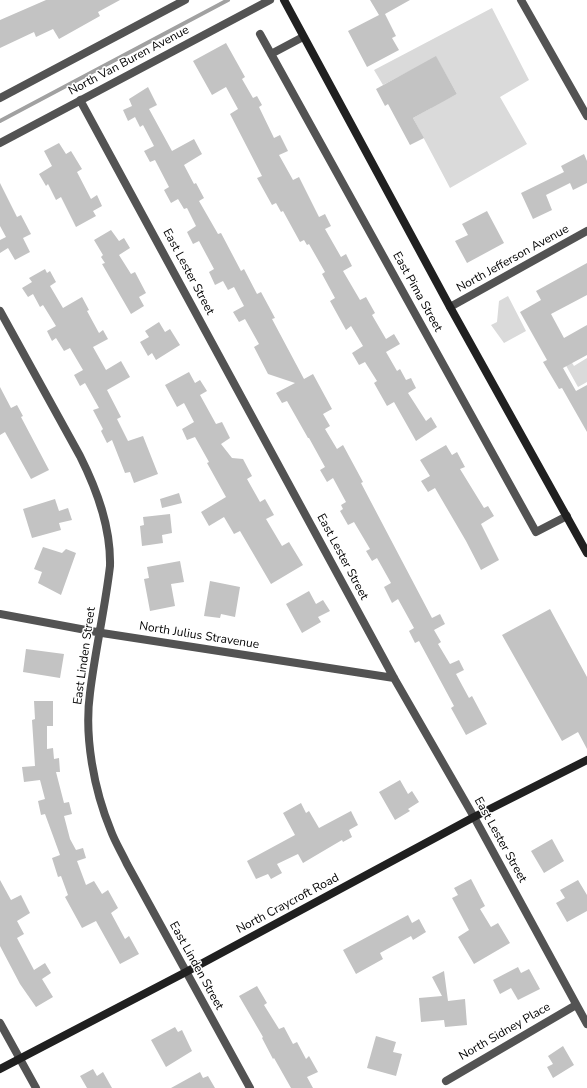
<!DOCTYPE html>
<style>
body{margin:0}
canvas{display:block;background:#fff}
</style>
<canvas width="587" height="1088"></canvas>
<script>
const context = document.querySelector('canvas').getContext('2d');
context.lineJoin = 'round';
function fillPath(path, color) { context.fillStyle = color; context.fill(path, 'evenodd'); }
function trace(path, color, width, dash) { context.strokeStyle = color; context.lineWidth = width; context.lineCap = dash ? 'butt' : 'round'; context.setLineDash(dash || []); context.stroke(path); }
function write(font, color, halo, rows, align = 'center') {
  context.font = font + ' "Nunito Sans",sans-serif'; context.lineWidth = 3; context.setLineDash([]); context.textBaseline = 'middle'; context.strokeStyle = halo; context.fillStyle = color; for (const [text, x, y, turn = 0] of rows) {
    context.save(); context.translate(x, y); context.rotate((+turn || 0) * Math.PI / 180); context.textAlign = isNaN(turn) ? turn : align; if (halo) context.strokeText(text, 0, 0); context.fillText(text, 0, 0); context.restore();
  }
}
fillPath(new Path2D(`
 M492 8 529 80 500 97 527 144 450 188 413 118 431 108 425 95 445 100 457 94 436 57 383 85 374 70Z
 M508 296 526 331 504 343 491 325 497 322 499 301Z
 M564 350 574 366 587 358V382L578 387 559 353Z`), '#dadada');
trace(new Path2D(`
 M0 121 228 0`), '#a1a1a1', 4);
fillPath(new Path2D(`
 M46 0H120L98 12 100 16 59 39 53 29 36 37 34 32 0 48V20Z
 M370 0H410L385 14 396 36 392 38 399 50 367 67 348 31 379 15Z
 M226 43 245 77 242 79 253 98 257 96 262 105 259 107 274 138 280 135 288 151 279 155 293 180 299 177 319 217 325 214 331 226 325 229 341 257 346 254 352 266 343 271 360 300 366 297 375 313 372 315 386 339 394 334 400 344 386 352 397 371 400 369 406 380 411 378 416 388 408 393 426 421 431 417 437 427 416 441 394 402 387 406 374 383 377 381 365 362 359 365 352 353 363 346 351 326 346 330 330 301 335 298 322 274 325 272 309 244 307 245 304 240 300 242 283 211 281 212 276 203 272 205 257 178 262 176 230 114 238 109 226 87 212 95 193 61Z
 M436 56 457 94 413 118 424 138 410 145 388 104 385 106 376 89Z
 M148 87 157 105 149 109 172 151 194 139 202 154 184 165 194 184 196 183 204 198 199 201 218 234 221 233 241 271 244 269 257 294 261 292 275 318 272 319 304 379 313 374 332 409 323 414 330 426 325 429 337 449 343 445 363 482 361 483 432 618 440 614 445 624 434 630 441 642 438 644 450 664 459 660 464 670 456 674 469 698 472 696 487 724 466 735 451 708 454 706 419 641 415 643 409 631 414 628 398 599 392 603 384 587 391 583 377 558 372 561 366 551 370 549 354 522 348 525 340 511 343 509 341 505 346 502 333 478 327 482 320 470 325 467 309 438H308L287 401 282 403 276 393 295 383 268 374 254 347 259 344 245 319 239 322 233 312 244 306 234 287 228 290 223 281 215 285 209 272 214 269 199 241 193 244 187 232 196 226 187 208 184 209 178 199 171 203 164 190 169 187 155 160 150 162 144 151 154 146 143 125 140 127 135 117 128 121 123 110 132 106 129 99Z
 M59 143 66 154 71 151 82 169 77 172 91 199 97 195 102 206 93 211 96 216 76 227 61 197 56 200 48 184 46 186 39 174 52 166 44 151Z
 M584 154 587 161V183L573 190 570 183 546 195 552 210 533 219 521 193 564 172 561 166Z
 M0 183 17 217 21 215 31 234 23 238 30 252 15 260 8 248 0 253V240L6 237 0 226Z
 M487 211 504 243 467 263 455 241 468 235 462 224Z
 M111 230 119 241 124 238 130 248 119 255 131 274 135 272 146 293 139 297 144 306 131 314 102 264 105 263 101 257 103 255 94 240Z
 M587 263V295L551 314 564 338 587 325V355L563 368 576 391 587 385V432L562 388 559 389 543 362 547 360 520 312 541 300 536 291Z
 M45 269 47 273 50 271 56 282 50 286 63 308 82 297 89 310 87 311 99 333 103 330 108 339 93 347 106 370 121 361 130 377 107 390 121 417 117 419 128 441 143 436 158 474 134 483 130 472 125 473 112 440 107 443 101 431 103 429 93 410 99 408 85 383 80 386 74 375 83 370 70 348 64 351 56 338 52 341 47 331 56 326 43 305 40 307 33 294 28 297 22 288 32 282 29 278Z
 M159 322 165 332 170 329 180 345 156 360 152 353 148 356 140 342 149 337 145 331Z
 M189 372 195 383 200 380 207 391 200 395 216 424 222 422 230 438 221 444 232 458 243 459 252 476 247 479 260 502 265 499 274 515 266 519 282 546 289 542 303 565 271 584 240 531 234 534 224 517 209 526 201 512 226 497 207 463 209 462 195 437 187 440 182 429 194 422 184 403 177 407 165 385Z
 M0 387 11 408 17 405 23 416 21 417 49 470 31 479 5 432 0 435Z
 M446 445 452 455 457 452 465 467 460 469 484 508 488 506 494 516 481 524 499 560 481 570 466 541 435 488 428 492 421 481 430 476 420 460Z
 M179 493 182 503 162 508 160 499Z
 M55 499 59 511 68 508 72 520 59 523 61 530 32 538 23 509Z
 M170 514 172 533 162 535 163 543 142 546 140 526 144 525 143 517Z
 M43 547 62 553 66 549 76 553 61 595 38 583 42 572 34 569Z
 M180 561 184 582 171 584 175 606 150 611 144 579 149 578 147 567Z
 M210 581 240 587 235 617 221 614 220 618 204 616Z
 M309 591 316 604 323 600 330 611 318 617 321 622 302 633 286 604Z
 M550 609 587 677V749L578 732 562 741 502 635Z
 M26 649 64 654 60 678 23 672Z
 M34 701H53V726H47V749L53 748 54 759 59 758 60 772H56L64 803 69 802 72 814 64 816 70 839 76 850 83 848 86 858 77 861 86 885 94 881 102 894 108 890 118 908 111 913 125 939 129 936 139 954 120 964 96 921 82 928 65 897 68 895 61 876 58 877 52 858 60 855 45 814 41 815 38 801 45 799 40 780 24 782 22 767 35 766 32 720 35 719Z
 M400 780 408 794 412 791 419 802 408 809 410 811 395 820 379 792Z
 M301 803 306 813 309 811 319 828 351 811 358 825 349 830 352 837 343 842 342 840 303 863 298 854 277 864 282 873 271 879 268 874 256 879 247 861 295 835 283 813Z
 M552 839 564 861 544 873 531 851Z
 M471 879 485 906 480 909 491 927 498 923 510 943 474 964 458 937 469 930 452 898 458 895 454 888Z
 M0 880 11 900 21 895 30 913 17 921 24 934 17 938 34 970 45 963 51 973 42 979 53 997 36 1007 20 984 0 946Z
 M578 880 587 895V911L567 922 556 903 565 898 560 890Z
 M408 915 412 923 419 919 426 932 413 940 411 936 380 953 383 959 356 974 343 950Z
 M518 967 521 973 529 969 540 989 518 1000 511 988 500 994 493 980Z
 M444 971 448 1001 465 999 467 1025 445 1027 444 1020 421 1022 419 998 442 996 432 977Z
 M257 986 267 1003 264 1005 279 1029 284 1027 293 1044 297 1042 306 1059 309 1056 318 1072 307 1077 313 1088H291L274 1058 273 1059 262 1038 263 1037 239 996Z
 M175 1027 178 1032 182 1030 192 1051 166 1067 151 1040Z
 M376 1036 396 1042 393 1052 402 1054 396 1076 367 1068Z
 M563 1046 574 1065 553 1078 547 1067 553 1064 548 1056Z
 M93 1069 97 1076 103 1072 112 1088H87L80 1076Z
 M200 1072 203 1078 208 1076 215 1088H171Z`), '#c3c3c3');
trace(new Path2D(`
 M521 0 587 116
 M260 34 536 532 567 516
 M271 54 303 37
 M0 98 185 0
 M80 100 394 678 474 817 587 1024
 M0 143 270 0
 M450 307 587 231
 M0 311 80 456C97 490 111 527 110 566 105 609 95 651 90 693 84 737 94 790 111 831 115 842 122 853 127 864L250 1088
 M0 614 102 633 394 678
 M0 1023 36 1088
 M446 1081 576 1005`), '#535353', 8);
trace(new Path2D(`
 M284 0 450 307 587 553
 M0 1069 186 972 474 817 587 760`), '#202020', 8);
write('12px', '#000', '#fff', [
 ["North Van Buren Avenue",129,61,-28],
 ["North Jefferson Avenue",513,259,-29],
 ["East Lester Street",188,272,62],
 ["East Pima Street",417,292,61],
 ["East Lester Street",342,557,62],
 ["North Julius Stravenue",199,636,9],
 ["East Linden Street",85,656,-82],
 ["East Lester Street",500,840,61],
 ["North Craycroft Road",288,904,-28],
 ["East Linden Street",196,966,61],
 ["North Sidney Place",505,1032,-30]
]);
</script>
